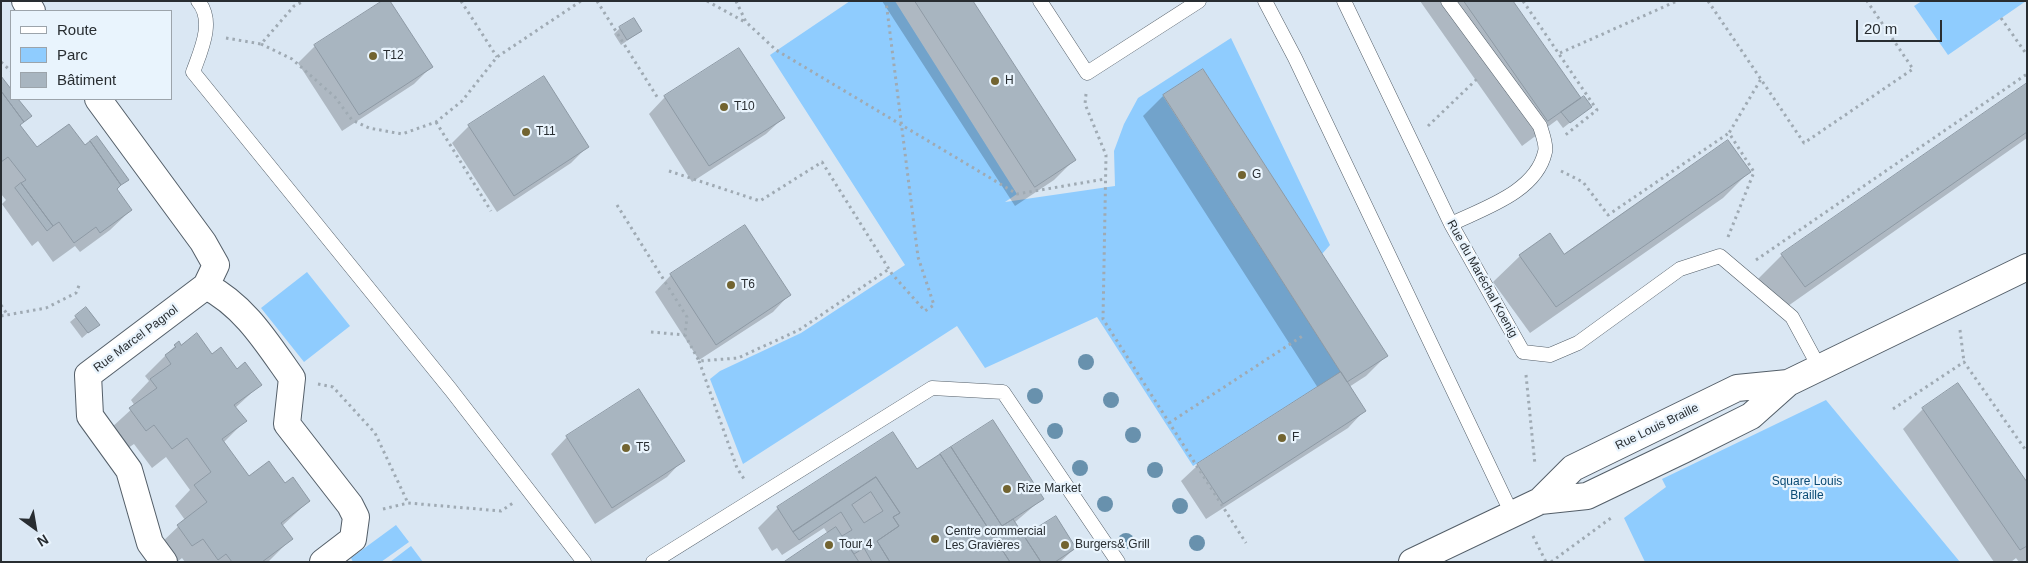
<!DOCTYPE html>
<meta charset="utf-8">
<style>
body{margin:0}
#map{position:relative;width:2028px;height:563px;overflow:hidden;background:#dae7f3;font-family:Arial,sans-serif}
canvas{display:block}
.frame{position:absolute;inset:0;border:2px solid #282d31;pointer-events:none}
.legend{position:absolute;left:10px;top:10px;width:162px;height:90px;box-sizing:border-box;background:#e9f4fd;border:1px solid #9ca4ab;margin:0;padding:6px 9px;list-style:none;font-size:15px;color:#282d31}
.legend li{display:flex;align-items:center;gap:10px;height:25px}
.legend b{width:25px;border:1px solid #9ca4ab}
.north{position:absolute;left:10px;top:503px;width:50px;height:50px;-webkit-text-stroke:4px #e9f4fd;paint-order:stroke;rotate:148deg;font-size:14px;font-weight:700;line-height:20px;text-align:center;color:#282d31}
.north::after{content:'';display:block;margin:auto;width:18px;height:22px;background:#282d31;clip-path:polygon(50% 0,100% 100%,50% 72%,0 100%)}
.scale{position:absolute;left:1856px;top:20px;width:86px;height:22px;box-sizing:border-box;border:2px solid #282d31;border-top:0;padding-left:6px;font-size:15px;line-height:18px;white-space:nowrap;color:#282d31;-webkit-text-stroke:4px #e9f4fd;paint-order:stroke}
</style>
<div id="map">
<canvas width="2028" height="563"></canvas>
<div class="frame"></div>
<ul class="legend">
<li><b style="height:6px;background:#fff"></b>Route</li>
<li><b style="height:14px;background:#8fccfe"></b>Parc</li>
<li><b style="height:14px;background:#a8b5c0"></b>Bâtiment</li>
</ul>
<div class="north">N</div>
<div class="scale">20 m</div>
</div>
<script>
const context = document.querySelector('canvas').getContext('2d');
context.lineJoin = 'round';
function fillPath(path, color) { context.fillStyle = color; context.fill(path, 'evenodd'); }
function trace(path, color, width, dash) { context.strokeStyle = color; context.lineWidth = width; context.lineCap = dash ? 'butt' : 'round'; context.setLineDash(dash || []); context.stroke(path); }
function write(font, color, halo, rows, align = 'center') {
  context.font = font + ' Arial,sans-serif'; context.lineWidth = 4.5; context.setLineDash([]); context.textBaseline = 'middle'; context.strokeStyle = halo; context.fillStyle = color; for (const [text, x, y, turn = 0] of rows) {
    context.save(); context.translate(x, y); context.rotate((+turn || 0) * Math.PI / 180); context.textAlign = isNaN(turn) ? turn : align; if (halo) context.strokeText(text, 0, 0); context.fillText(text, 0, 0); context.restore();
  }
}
fillPath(new Path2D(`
 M850 1H895L1017 194 1005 202 1115 186 1114 151 1124 124 1138 98 1231 38 1330 245 1322 254 1203 69 1163 96 1341 372 1193 466 1097 317 985 368 957 326 743 464 710 379 720 371 801 333 905 265 770 55Z
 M1922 1H2026L1948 55 1914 6Z
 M307 272 350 326 304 362 261 308Z
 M1826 400 1960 562H1645L1624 518 1666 487 1662 479Z
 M396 525 409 542 381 562H353L351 558Z
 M411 546 423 562H390Z`), '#8fccfe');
fillPath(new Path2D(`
 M384 1 431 67 414 84 342 131 298 63 315 46Z
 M882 1H971L1074 160 1054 180 1015 206Z
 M1420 1H1511L1575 102 1590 107 1563 128 1557 120 1522 146Z
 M620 28 641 31 621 45 614 34Z
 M1203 71 1386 356 1366 376 1349 387 1364 411 1348 428 1206 519 1181 481 1198 465 1318 388 1143 116 1163 96Z
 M1 78 11 91V99H17L30 116 19 126 37 149 85 147 127 179 116 189 131 210 110 230 80 252 75 246 53 262 38 241 32 246 2 204 6 200 1 194Z
 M543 78 587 147 571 163 497 212 452 143 469 126Z
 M2027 84V138L1778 313 1756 281 1782 255Z
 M665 97 783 118 766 134 692 182 649 114Z
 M1749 172 1723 198 1530 333 1493 282 1520 256H1564Z
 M671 275 789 295 773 312 699 360 655 292Z
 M76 317 98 324 82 338 70 322Z
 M178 343 180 346 212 356 260 385 235 408 245 421 223 443 249 477 285 485 309 501 282 526 291 539 268 562H185L182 558 177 562 158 546 185 520 175 506 190 490 166 457 152 468 134 444 125 450 110 429 135 406 131 400 149 381 145 376Z
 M1923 409 2027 484V562H2019L2016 558 2011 562H1994L1903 429Z
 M567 437 683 460 667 477 595 524 551 454Z
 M916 470 1042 499 1014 523 1024 538 1075 548 1060 562H786L828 534 824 528 782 555 777 548 772 551 758 528 778 508Z`), '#0003');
const building = new Path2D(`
 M382 1H390L433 67 359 115 314 45Z
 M915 1H973L1076 160 1035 187Z
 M1464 1H1513L1581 98 1548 121Z
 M634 18 642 31 627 40 619 27Z
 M739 48 785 118 709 166 664 96Z
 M1203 69 1388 356 1347 382 1163 95Z
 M1 76 11 89V99H18L32 116 24 122 1 91Z
 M544 76 589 147 514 196 468 125Z
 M2027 83V132L1805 287 1781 254Z
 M1 91 24 122 20 125 37 147 69 124 85 145 90 141 121 185 117 189 132 210 100 233 96 227 74 243 59 222 53 226 21 183 26 180 8 157 1 162Z
 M1584 96 1592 107 1570 123 1561 112Z
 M97 136 129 180 121 185 90 141Z
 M1728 140 1751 172 1556 307 1519 255 1550 233 1564 254Z
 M21 183 53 226 47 231 15 188Z
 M745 225 791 295 716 345 670 274Z
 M86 307 100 325 88 333 75 316Z
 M197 333 212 354 221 347 237 369 245 362 262 385 234 405 247 421 222 439 249 476 269 461 285 483 293 477 310 501 281 523 293 539 262 562H232L226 554 218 560 203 539 192 546 177 525 207 502 194 485 211 472 187 438 172 449 154 425 146 431 129 408 157 388 150 379 171 364 165 355 176 347 174 345 179 341 181 345Z
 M1341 372 1366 411 1223 504 1197 464Z
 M1958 383 2027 482V546L2020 550 1922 408Z
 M639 389 685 461 612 508 566 436Z
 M993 420 1044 499 1002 526 951 447Z
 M893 432 917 469 940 454 1010 562H890L877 541 899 526 893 517 900 513 876 477 793 532 777 507Z
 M951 447 1002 526 1013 519 1041 562H1010L940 454Z
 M876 477 900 513 893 517 899 526 877 541 890 562H872L864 548 854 554 842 536 852 530 841 512 799 540 793 532ZM871 492 883 511 864 523 852 505Z
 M1056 516 1076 548 1055 562H1041L1024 536Z
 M836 527 859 562H784Z`);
fillPath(building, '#a8b5c0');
trace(building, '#8d99a4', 1);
const lane = new Path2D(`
 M198 1C215 21 201 50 193 72L451 390 584 562
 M1040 1 1087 73 1199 1
 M1265 1 1295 58 1512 514
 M1344 1 1451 224 1523 352 1550 355 1578 343 1680 269 1720 256 1792 317 1819 367
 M1448 1 1540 126C1542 133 1547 145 1545 152 1536 192 1484 208 1451 224
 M653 562 932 388 1003 392 1118 562`);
const street = new Path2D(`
 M25 1 32 11
 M98 99 203 242 216 265 206 286 88 375 90 416 129 470 150 543 164 562
 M206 286C245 306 267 343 292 378L287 424 350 505 356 517 353 539 323 562
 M1540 501 1587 496 1683 450 1751 416 1788 383 2027 267
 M1412 562 1540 501 1573 468 1737 388 1788 383`);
trace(lane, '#535e68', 15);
trace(street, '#535e68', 28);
trace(new Path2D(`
 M461 1 497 57
 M597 1 659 100
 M707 1 745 22
 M736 1 746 22 776 50 1017 194 1105 179
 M1523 1 1597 110 1564 136
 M1708 1 1804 143 1913 69 1867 1
 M2001 18 2027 55
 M226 38 261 44 294 6 304 1
 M261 44 292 59 335 97 352 120 369 128 402 134 436 122 462 101 497 57 581 1
 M1560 53 1677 1
 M1 62 11 71
 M1086 94 1085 104 1106 155 1103 319 1246 543
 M436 122 491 211
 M1428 126 1478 78
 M669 171 760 201 822 162 892 274 925 311 934 305 918 257 886 1
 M1561 171 1583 182 1608 215 1729 133
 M617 205 687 317 685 335 699 361 738 358 799 330 889 269
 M1728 237 1754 172 1729 133 1761 79
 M1756 260 2027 74
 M1 305 7 314
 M1 316 46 308 76 293 80 283
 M1960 330 1964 362
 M651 332 685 335
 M699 361 737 468 744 479
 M1526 375 1535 465
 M318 384 333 387 375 433 408 503
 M1893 409 1964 362 2027 452
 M1169 423 1304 335
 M383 509 408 503 501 511 513 503
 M1533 536 1546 562
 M1551 562 1611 518`), '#9faab3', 3, [2.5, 4]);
trace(lane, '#fff', 14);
trace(street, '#fff', 26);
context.fillStyle = '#6891ad';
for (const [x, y] of [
 [1086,362],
 [1035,396],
 [1111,400],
 [1055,431],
 [1133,435],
 [1080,468],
 [1155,470],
 [1105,504],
 [1180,506],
 [1126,541],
 [1197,543]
]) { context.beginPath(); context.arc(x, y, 8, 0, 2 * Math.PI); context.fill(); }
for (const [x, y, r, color] of [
 [373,56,5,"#726431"],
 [995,81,5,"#726431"],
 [724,107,5,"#726431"],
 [526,132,5,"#726431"],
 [1242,175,5,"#726431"],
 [731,285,5,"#726431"],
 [1282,438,5,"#726431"],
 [626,448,5,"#726431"],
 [1007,489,5,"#726431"],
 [935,539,5,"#726431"],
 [829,545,5,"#726431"],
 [1065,545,5,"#726431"]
]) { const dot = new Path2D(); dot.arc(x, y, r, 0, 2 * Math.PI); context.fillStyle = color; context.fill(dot); trace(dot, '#e9f4fd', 2); }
write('12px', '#282d31', '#e9f4fd', [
 ["T12",383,56],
 ["H",1005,81],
 ["T10",734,107],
 ["T11",536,132],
 ["G",1252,175],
 ["T6",741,285],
 ["F",1292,438],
 ["T5",636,448],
 ["Rize Market",1017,489],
 ["Centre commercial",945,532],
 ["Les Gravières",945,546],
 ["Tour 4",839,545],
 ["Burgers& Grill",1075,545]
], 'left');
write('12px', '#282d31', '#e9f4fd', [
 ["Rue du Maréchal Koenig",1482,279,61],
 ["Rue Marcel Pagnol",136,339,-37],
 ["Rue Louis Braille",1657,427,-26]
]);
write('12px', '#0b4b74', '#e9f4fd', [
 ["Square Louis",1807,482],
 ["Braille",1807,496]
]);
</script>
